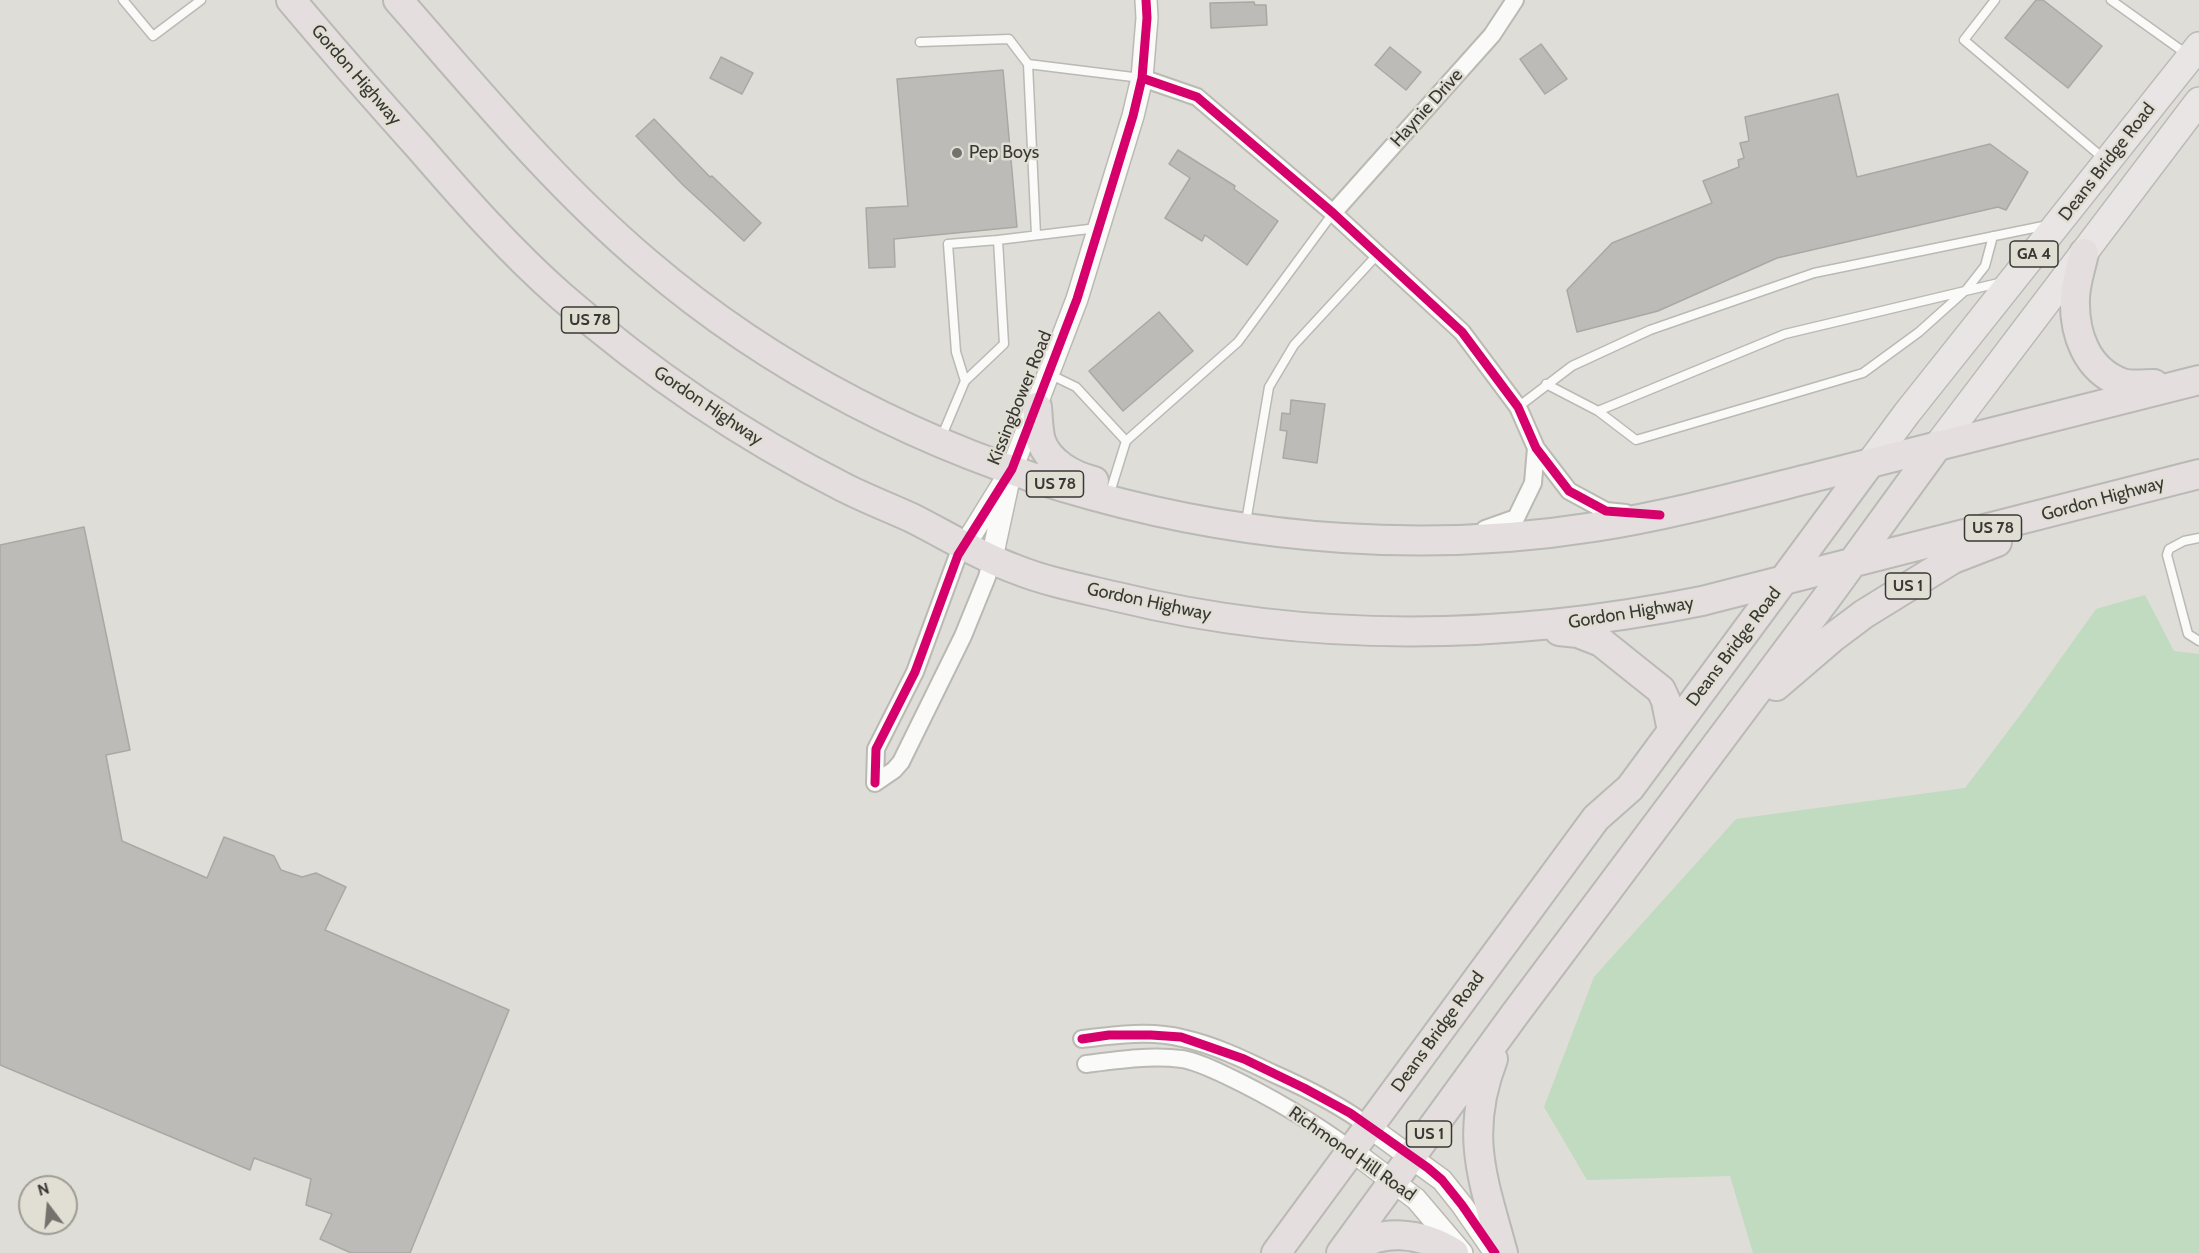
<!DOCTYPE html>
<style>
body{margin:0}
#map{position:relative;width:2199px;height:1253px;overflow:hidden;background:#deddd7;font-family:Cabin,sans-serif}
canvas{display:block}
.north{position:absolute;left:18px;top:1175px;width:60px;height:60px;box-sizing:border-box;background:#e1dfd4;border:2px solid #9e9c94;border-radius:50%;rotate:344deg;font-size:16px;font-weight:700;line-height:24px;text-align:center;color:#393834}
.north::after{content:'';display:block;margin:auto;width:21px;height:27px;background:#73726d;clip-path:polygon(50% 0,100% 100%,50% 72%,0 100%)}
</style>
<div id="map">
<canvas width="2199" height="1253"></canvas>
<div class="north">N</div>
</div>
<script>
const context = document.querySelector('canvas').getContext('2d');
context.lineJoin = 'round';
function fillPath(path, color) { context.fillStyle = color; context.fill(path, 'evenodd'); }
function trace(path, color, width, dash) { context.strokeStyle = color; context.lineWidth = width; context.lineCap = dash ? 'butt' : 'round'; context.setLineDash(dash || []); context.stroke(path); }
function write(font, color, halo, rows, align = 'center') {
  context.font = font + ' Cabin,sans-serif'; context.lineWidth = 5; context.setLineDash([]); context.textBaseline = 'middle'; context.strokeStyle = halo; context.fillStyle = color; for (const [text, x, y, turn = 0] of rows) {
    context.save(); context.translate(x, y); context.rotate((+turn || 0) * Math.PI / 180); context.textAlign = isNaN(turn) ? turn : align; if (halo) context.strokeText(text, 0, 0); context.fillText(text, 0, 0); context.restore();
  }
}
fillPath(new Path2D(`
 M2145 595 2174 651 2199 654V1253H1753L1730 1176 1587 1180 1544 1107 1594 977 1736 819 1965 788 2024 710 2096 609Z`), '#c0dbbf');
const building = new Path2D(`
 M2036 0H2043L2102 46 2068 88 2005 38Z
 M1254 2 1255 5H1266L1267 25 1211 28 1210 3Z
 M1541 44 1567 79 1545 94 1520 59Z
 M1390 47 1421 72 1406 90 1375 65Z
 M721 57 753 73 742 94 710 78Z
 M1003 70 1017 227 894 239 895 267 869 268 866 208 908 206 897 79Z
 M1838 94 1857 177 1990 144 2028 172 2006 210 1998 207 1777 258 1658 311 1577 332 1567 290 1612 243 1712 203 1703 181 1739 167 1738 160 1744 158 1740 143 1749 141 1745 117Z
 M654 119 710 177 712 176 761 223 744 241 683 185 636 136Z
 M1178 150 1235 186 1234 189 1278 221 1247 265 1205 235 1202 241 1165 218 1190 178 1169 164Z
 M1159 312 1193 351 1123 411 1089 371Z
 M1291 400 1325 404 1317 463 1283 458 1287 431 1280 430 1282 413 1290 414Z
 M84 527 130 750 106 755 122 841 207 878 224 837 274 856 281 870 302 877 316 873 346 887 325 930 509 1010 410 1253H351L320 1239 332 1214 306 1205 311 1179 254 1158 250 1170 0 1065V545Z`);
fillPath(building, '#bcbbb7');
trace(building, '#a9a9a4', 1.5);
const service = new Path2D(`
 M123 0 153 36 201 0
 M1995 0 1964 40 2103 158
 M2111 0 2188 55
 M920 42 1009 39 1028 64
 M1036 235 1028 64 1141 78
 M1049 374 1076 387 1126 441
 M965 381 956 352 948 244 998 240
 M1546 384 1598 411 1636 440 1863 373 1919 332 1967 289 1985 266 1993 236
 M1518 407 1572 366 1650 330 1814 273 2048 225
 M1598 411 1785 334 2003 282
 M941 438 965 381 1004 344 998 240 1097 228
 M1112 486 1126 441 1238 342 1333 213
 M1246 522 1269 387 1294 345 1378 254
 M2199 538 2184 541 2169 549 2167 555 2188 634 2199 641`);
const minor = new Path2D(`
 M1142 78 1197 97 1333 213 1462 332 1518 407 1536 448 1569 491 1606 511 1626 513
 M1333 213 1492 35 1515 0
 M1485 529 1516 518 1533 483 1536 448
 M875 783 894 770 901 762 963 636 987 577 992 558
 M875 783 876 749 915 672 958 555 965 545
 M1082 1039C1114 1035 1151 1030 1182 1038 1214 1045 1243 1059 1272 1073 1306 1088 1339 1104 1368 1126
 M1086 1064C1117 1060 1150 1055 1182 1059 1196 1061 1212 1069 1225 1075 1269 1096 1312 1121 1351 1150`);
const tertiary = new Path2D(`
 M965 545 1012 469 1077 299 1133 116 1142 78 1147 18 1146 0
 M992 558 1008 484
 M1368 1126 1442 1180 1462 1205 1495 1253
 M1351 1150 1416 1199 1462 1253`);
const primary = new Path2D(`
 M1938 445 2199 101
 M1870 463 1907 413 2199 46`);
const trunk = new Path2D(`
 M291 0C333 50 376 99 420 148 464 199 510 251 561 296 648 372 742 436 845 488 867 499 890 508 912 518 946 535 979 556 1015 569 1047 582 1084 589 1118 597 1310 644 1509 640 1702 601L2199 474
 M398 0C478 91 554 184 646 262 899 479 1266 579 1594 527 1677 514 1758 491 1839 471 1959 441 2079 410 2199 380
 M2084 253C2081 268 2075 284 2075 299 2074 333 2086 370 2122 383 2132 386 2144 384 2154 384
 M1037 407C1038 417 1038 431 1041 441 1049 463 1073 476 1094 481
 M1559 631 1578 633 1601 642 1661 690 1666 701 1672 731
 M1776 686 1832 638 1864 614 1953 559 1997 542
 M1493 1059C1464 1135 1483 1179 1503 1253
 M1276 1253 1596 818 1630 788 1870 463
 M1341 1253 1515 1014 1831 592 1938 445
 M1350 1253C1379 1226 1423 1233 1454 1253`);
trace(service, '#bab9b4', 11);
trace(minor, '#bab9b4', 20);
trace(tertiary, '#bab9b4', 24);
trace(primary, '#b9b9b6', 30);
trace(trunk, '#b9b9b6', 32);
trace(service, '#fafaf9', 8);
trace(minor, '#fafaf9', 16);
trace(tertiary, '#fafaf9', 21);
trace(primary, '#eae5e5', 27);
trace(trunk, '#e5dede', 28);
trace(new Path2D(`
 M1142 78 1197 97 1333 213 1462 332 1518 407 1536 448 1569 491 1606 511 1660 515
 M875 783 876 749 915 672 958 555 1012 469 1077 299 1133 116 1142 78 1147 18 1146 0
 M1082 1039 1109 1035H1151L1181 1037 1244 1059 1304 1088 1350 1113 1428 1168 1442 1180 1462 1205 1495 1253`), '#d6006c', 9);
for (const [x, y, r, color] of [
 [957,153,6,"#73726d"]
]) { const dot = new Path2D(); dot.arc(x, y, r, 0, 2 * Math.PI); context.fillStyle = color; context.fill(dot); trace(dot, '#e1dfd4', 2); }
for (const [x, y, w] of [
 [2034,254,48],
 [590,320,57],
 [1055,484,57],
 [1993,528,57],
 [1908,586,45],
 [1429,1134,45]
]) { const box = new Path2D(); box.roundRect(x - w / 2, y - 13, w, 26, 4.5); context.fillStyle = '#e1dfd4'; context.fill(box); trace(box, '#393834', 1.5); }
write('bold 16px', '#393834', null, [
 ["GA 4",2034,254],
 ["US 78",590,320],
 ["US 78",1055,484],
 ["US 78",1993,528],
 ["US 1",1908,586],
 ["US 1",1429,1134]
]);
write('18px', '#393834', '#e1dfd4', [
 ["Gordon Highway",356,75,49],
 ["Haynie Drive",1427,108,-48],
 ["Deans Bridge Road",2107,162,-52],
 ["Kissingbower Road",1020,398,-68],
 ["Gordon Highway",708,406,34],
 ["Gordon Highway",2103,499,-15],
 ["Gordon Highway",1149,602,12],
 ["Gordon Highway",1631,613,-9],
 ["Deans Bridge Road",1734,647,-53],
 ["Deans Bridge Road",1438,1032,-54],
 ["Richmond Hill Road",1352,1154,35]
]);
write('18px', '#393834', '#e1dfd4', [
 ["Pep Boys",969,153]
], 'left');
</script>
